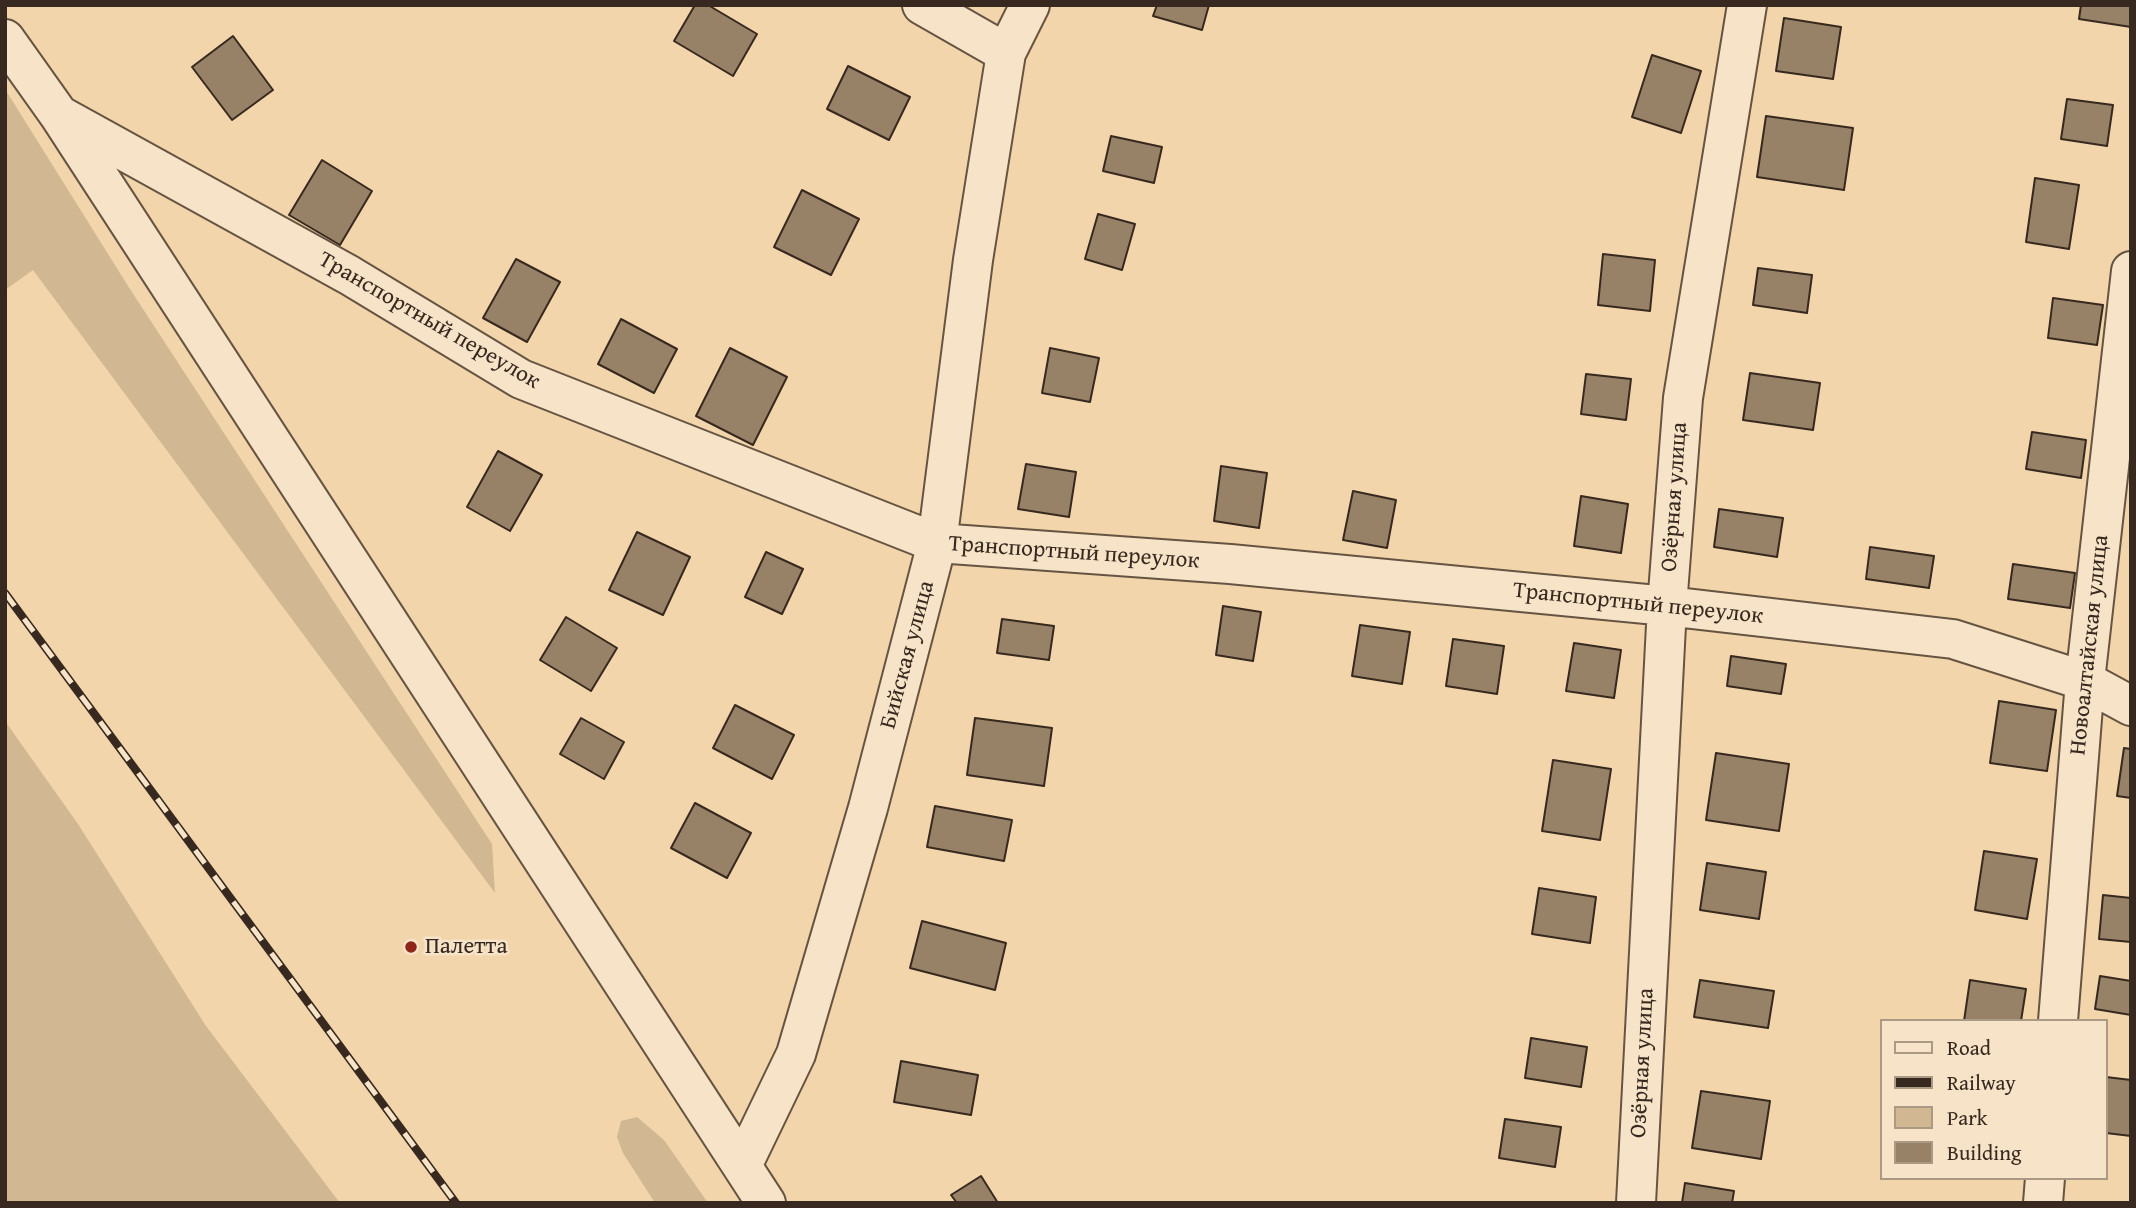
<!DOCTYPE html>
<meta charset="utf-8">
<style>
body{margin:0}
#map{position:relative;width:2136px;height:1208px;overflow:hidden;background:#f2d5aa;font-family:"Gentium Book Plus",serif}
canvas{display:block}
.frame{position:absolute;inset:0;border:7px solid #37291f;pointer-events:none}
.legend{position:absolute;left:1880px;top:1019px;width:228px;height:161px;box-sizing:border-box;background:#f7e4c8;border:2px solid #aa9984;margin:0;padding:9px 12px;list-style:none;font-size:21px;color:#37291f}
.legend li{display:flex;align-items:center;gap:14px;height:35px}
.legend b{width:35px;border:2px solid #aa9984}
</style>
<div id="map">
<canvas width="2136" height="1208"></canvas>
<div class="frame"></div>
<ul class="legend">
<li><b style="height:9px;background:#f7e4c8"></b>Road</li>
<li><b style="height:9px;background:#37291f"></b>Railway</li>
<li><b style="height:19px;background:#d2b892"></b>Park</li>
<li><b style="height:19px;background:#988267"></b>Building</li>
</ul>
</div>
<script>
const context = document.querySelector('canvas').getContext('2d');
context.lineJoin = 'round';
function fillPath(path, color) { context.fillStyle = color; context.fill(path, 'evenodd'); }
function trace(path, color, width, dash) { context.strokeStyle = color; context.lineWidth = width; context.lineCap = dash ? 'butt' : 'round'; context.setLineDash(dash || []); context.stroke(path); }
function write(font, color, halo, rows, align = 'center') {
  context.font = font + ' "Gentium Book Plus",serif'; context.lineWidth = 5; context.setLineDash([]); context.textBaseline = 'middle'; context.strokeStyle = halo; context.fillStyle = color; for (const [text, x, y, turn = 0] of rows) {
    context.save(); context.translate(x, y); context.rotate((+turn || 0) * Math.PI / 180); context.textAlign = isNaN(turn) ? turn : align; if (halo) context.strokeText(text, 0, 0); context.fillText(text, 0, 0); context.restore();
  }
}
fillPath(new Path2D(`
 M5 89 128 286 492 844 495 893 33 270 5 290Z
 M5 721 78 824 206 1026 340 1203H5Z
 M637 1117 664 1140 708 1203H655L623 1153 617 1137 621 1121Z`), '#d2b892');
const building = new Path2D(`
 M695 5H708L757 34 733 76 674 41Z
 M1157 5H1209L1202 30 1153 16Z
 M2081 5H2131V27L2079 19Z
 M1784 18 1841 27 1833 79 1776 71Z
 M233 36 273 90 232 120 192 67Z
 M1652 55 1701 71 1681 133 1632 117Z
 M848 66 910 97 889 140 827 109Z
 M2067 99 2113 105 2107 146 2061 139Z
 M1766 116 1853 128 1844 190 1757 177Z
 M1111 136 1162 147 1154 183 1103 171Z
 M322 160 372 191 340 245 289 215Z
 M2035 178 2079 185 2069 249 2026 242Z
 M802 190 859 219 831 275 774 247Z
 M1098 214 1135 224 1122 270 1085 259Z
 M1603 254 1655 260 1650 311 1598 305Z
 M516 259 560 282 527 342 483 318Z
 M1758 268 1812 275 1807 313 1753 305Z
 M2053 298 2103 305 2097 345 2048 338Z
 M621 319 677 349 654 393 598 364Z
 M730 348 787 377 753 445 696 416Z
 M1050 348 1099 358 1090 402 1042 393Z
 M1750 373 1820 383 1813 430 1743 420Z
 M1586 374 1631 379 1626 420 1581 414Z
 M2032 432 2086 440 2081 478 2026 469Z
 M498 451 542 475 510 531 467 507Z
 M1026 464 1076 472 1069 517 1018 509Z
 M1221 466 1267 473 1259 528 1214 521Z
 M1353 491 1396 500 1387 548 1343 540Z
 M1581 496 1628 504 1621 553 1574 546Z
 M1719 509 1783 518 1777 557 1714 547Z
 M637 532 690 557 663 615 609 590Z
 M1870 547 1934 556 1929 588 1866 579Z
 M766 552 803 569 782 614 745 597Z
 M2013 564 2075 573 2070 608 2008 599Z
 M1223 606 1261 612 1253 661 1216 655Z
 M566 617 617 648 591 691 540 660Z
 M1002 619 1054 626 1049 660 997 653Z
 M1360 625 1410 632 1402 684 1352 676Z
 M1453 639 1504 646 1497 694 1446 686Z
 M1574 643 1621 650 1614 698 1566 691Z
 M1731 656 1786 664 1781 694 1727 686Z
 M1999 701 2056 710 2047 771 1990 763Z
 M735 705 794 735 772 779 713 748Z
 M581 718 624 742 604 779 560 754Z
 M975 718 1052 728 1044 786 967 775Z
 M2124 748 2131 749V798L2117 796Z
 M1716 753 1789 764 1779 831 1706 820Z
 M1553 760 1611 769 1600 840 1542 831Z
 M695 803 751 833 727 878 671 848Z
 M935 806 1012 820 1004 861 927 847Z
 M1984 851 2037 859 2027 919 1975 910Z
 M1707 863 1766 872 1759 919 1700 910Z
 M1539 888 1596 897 1590 943 1532 934Z
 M2103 895 2131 898V942L2099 939Z
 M922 921 1006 943 995 990 910 968Z
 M2100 976 2131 981V1015L2095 1009Z
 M1700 980 1774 991 1768 1028 1694 1017Z
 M1970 980 2026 989 2021 1021H1964Z
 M1531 1038 1587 1047 1581 1087 1525 1078Z
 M901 1061 978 1075 971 1115 894 1102Z
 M2106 1077 2131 1080V1136L2106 1133Z
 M1701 1091 1770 1101 1761 1159 1692 1148Z
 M1505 1119 1561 1127 1555 1167 1499 1158Z
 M981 1176 998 1203H957L951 1195Z
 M1685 1183 1734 1191 1732 1203H1682Z`);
fillPath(building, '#988267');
trace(building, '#37291f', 2);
const minor = new Path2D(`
 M922 5 1006 53
 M5 39 59 115 766 1203
 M59 115 349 275 521 379 937 543 1230 564 1667 606 1953 639 2085 681 2131 706
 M2058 1021 2085 681 2131 271
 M742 1166 796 1054 868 808 937 543 973 260 1006 53 1030 5
 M1636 1203 1667 606 1683 398 1747 5
 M2043 1203 2045 1178`);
trace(minor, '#665442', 42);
trace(minor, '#f7e4c8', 38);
const rail = new Path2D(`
 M5 593 456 1203`);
trace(rail, '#37291f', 8);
trace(rail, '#f7e4c8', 5, [16]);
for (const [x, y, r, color] of [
 [411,947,7,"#8f2418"]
]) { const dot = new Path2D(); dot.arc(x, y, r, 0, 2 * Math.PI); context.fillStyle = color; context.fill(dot); trace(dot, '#f7e4c8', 2.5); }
write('23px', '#37291f', '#f7e4c8', [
 ["Транспортный переулок",429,321,30],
 ["Озёрная улица",1675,497,-86],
 ["Транспортный переулок",1074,553,4],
 ["Транспортный переулок",1638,604,6],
 ["Новоалтайская улица",2090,645,-84],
 ["Бийская улица",908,655,-75],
 ["Озёрная улица",1643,1063,-87]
]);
write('23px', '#37291f', '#f7e4c8', [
 ["Палетта",425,947]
], 'left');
</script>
